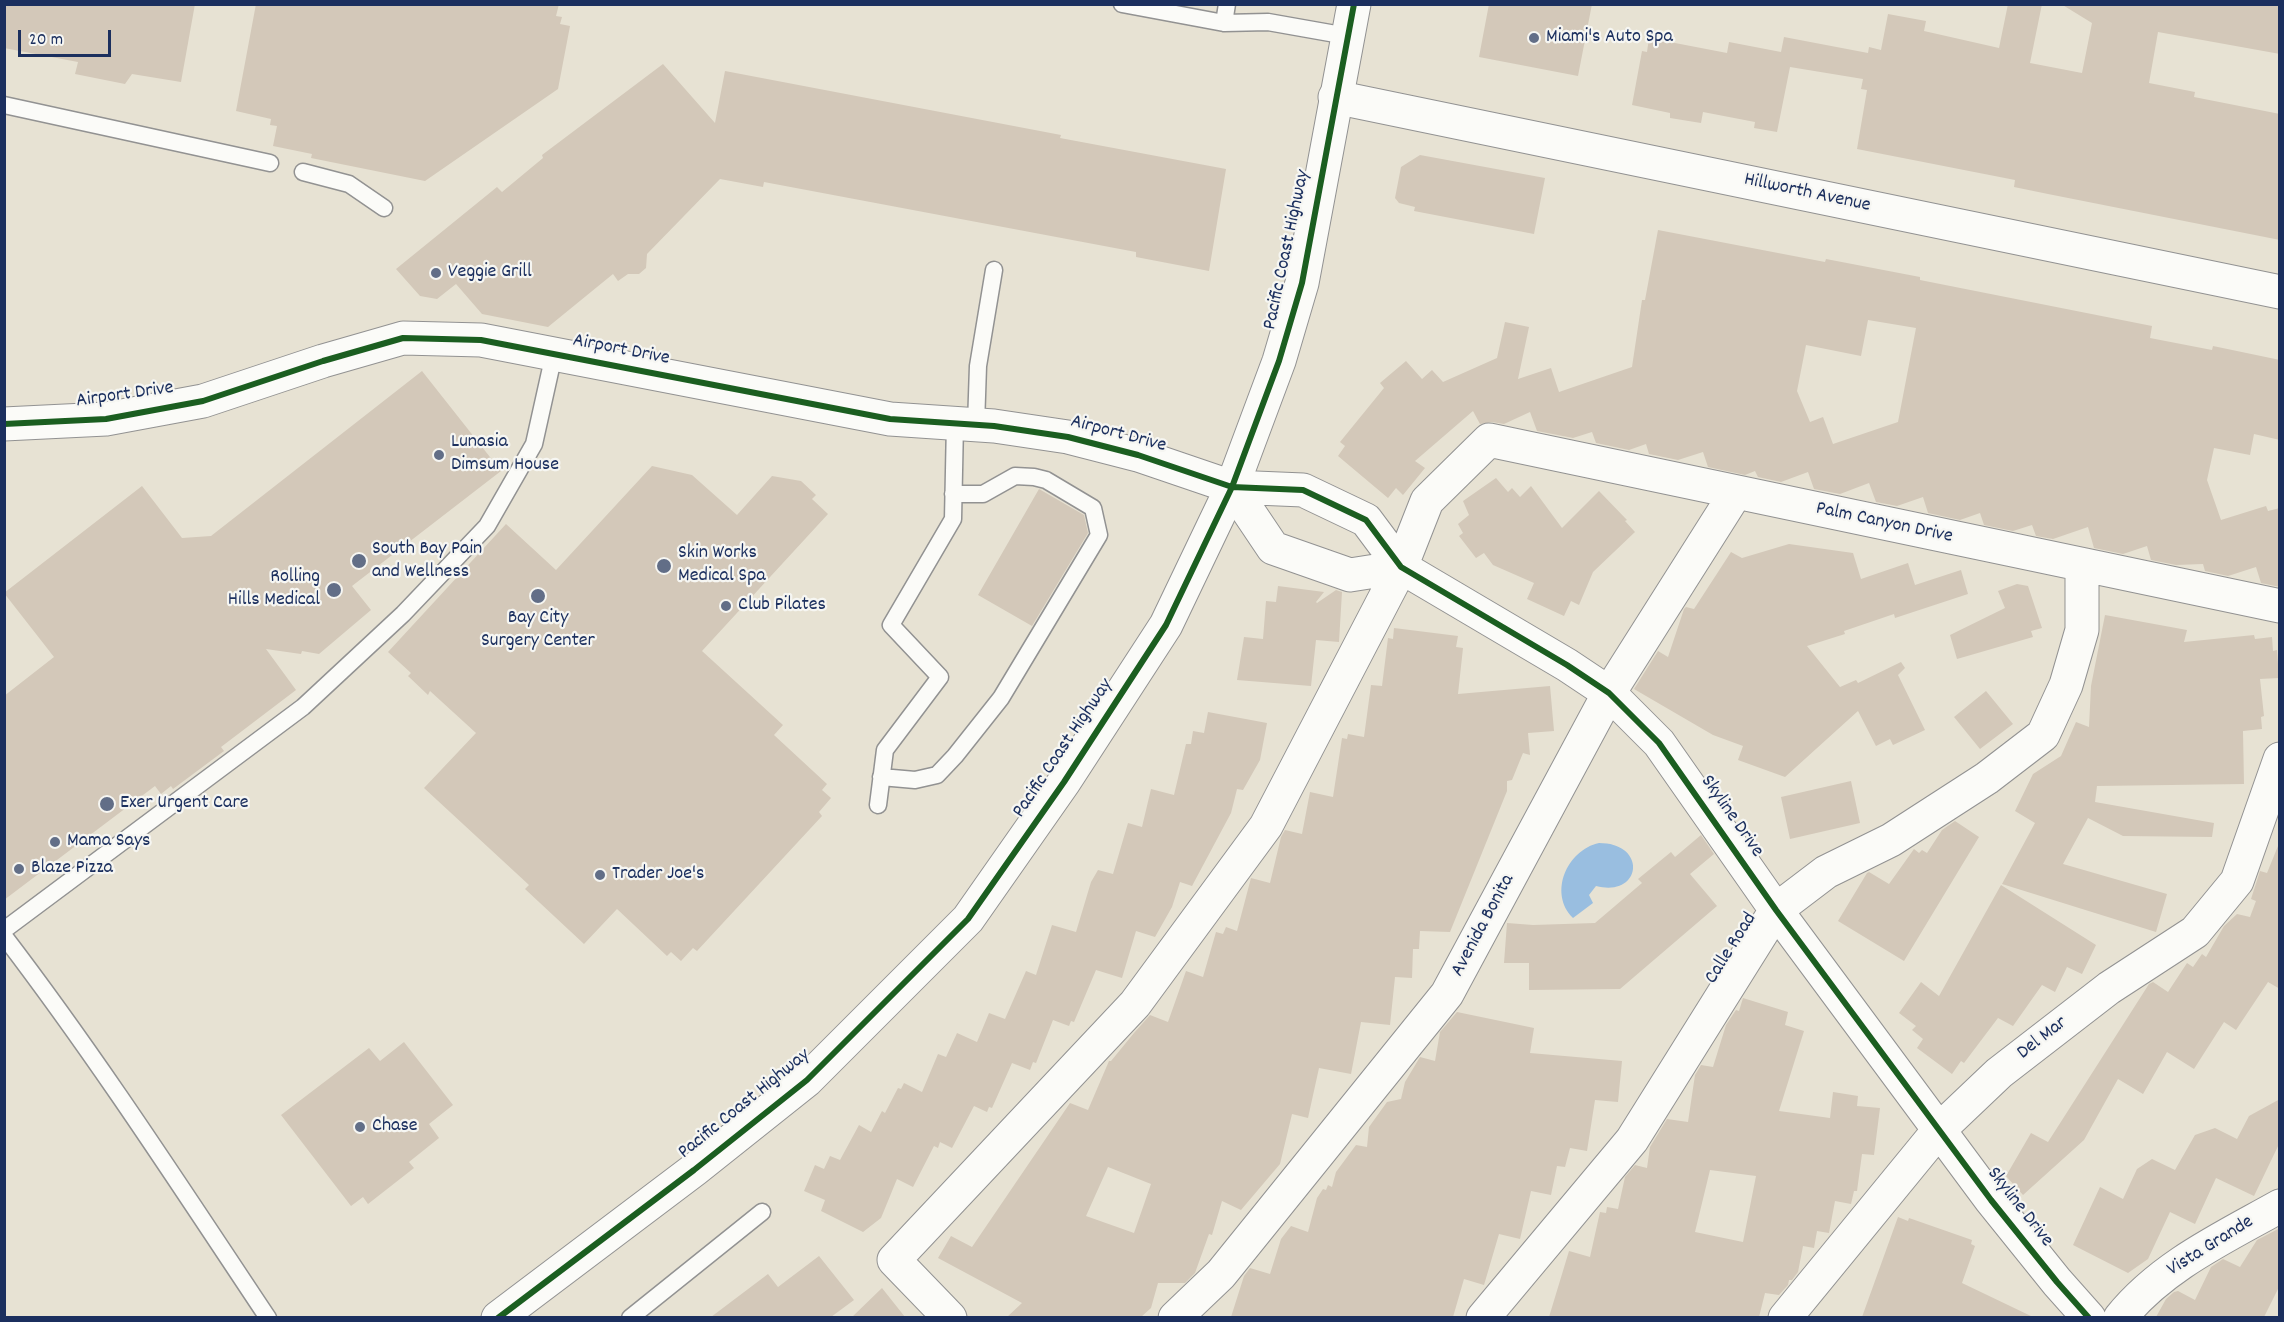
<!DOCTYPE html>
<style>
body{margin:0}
#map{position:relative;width:2284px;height:1322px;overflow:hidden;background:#e7e2d3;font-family:Dekko,sans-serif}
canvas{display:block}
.frame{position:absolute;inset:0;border:6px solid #1b2f5e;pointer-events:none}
.scale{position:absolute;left:18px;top:30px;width:93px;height:27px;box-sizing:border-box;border:3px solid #1b2f5e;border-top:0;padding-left:8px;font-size:18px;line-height:21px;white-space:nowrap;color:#1b2f5e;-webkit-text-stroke:4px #f6f6f2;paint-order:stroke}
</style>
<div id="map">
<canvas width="2284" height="1322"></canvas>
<div class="frame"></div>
<div class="scale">20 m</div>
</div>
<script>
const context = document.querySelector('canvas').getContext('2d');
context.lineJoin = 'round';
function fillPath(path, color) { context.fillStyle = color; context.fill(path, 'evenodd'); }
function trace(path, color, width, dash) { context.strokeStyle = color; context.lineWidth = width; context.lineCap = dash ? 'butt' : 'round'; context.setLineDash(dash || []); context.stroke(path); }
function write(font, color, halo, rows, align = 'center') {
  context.font = font + ' Dekko,sans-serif'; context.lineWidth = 4.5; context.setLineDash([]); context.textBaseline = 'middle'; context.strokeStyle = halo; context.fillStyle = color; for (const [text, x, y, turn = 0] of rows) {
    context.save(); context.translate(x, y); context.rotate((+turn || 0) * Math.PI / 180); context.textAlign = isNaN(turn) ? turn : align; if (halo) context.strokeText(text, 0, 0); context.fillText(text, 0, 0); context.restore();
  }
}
fillPath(new Path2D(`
 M1599 843C1648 843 1642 898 1596 886L1589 895 1593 903 1573 918C1548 893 1567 850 1599 843Z`), '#99bee0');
fillPath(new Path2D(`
 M4 4H195L181 82 132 74 125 84 75 74 78 62 4 48Z
 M256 4H559L556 16 562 17 560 24 570 26 558 89 425 181 311 158 312 154 273 146 277 126 270 125 271 119 236 111Z
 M1489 4H1592L1578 76 1479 57Z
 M2008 4H2042L2030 63 2082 73 2092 23 2061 4H2280V54L2158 32 2149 83 2195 92 2194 97 2280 114V240L2048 194 2014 187 2015 180 1857 149 1867 90 1861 89 1863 79 1790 67 1777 132 1754 128 1755 122 1703 112 1701 123 1670 118V113L1632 105 1642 51 1647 52 1649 38 1727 53 1729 42 1781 52 1784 37 1868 53 1869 47 1881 50 1888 14 1926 21 1924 31 1999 48Z
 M663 64 715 123 725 71 1061 135 1060 138 1226 169 1209 271 1136 257V252L764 182 763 187 720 179 647 254 646 268 639 274H628L618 281 613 274 548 327 482 314 456 284 437 299 420 296 396 269 497 187 502 192 543 158 542 155Z
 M1420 155 1545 178 1534 234 1414 211 1415 207 1399 203 1395 198 1401 167Z
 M1658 230 1825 262 1826 259 1920 277V280L2152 326 2150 338 2212 350 2213 346 2280 360V440L2254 434 2250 455 2214 448 2207 480 2221 520 2266 506 2268 511 2280 508V587L2261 583 2256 567 2228 576 2205 571 2203 564 2176 565 2151 560 2147 546 2123 554 2094 548 2088 527 2053 539 2036 536 2032 525 2013 531 1984 525 1980 513 1960 520 1928 513 1923 497 1897 506 1876 502 1869 483 1840 494 1814 489 1808 472 1781 482 1758 477 1755 471 1745 475 1708 467 1703 452 1678 460 1649 454 1646 444 1629 450 1596 443 1592 432 1573 438 1537 431 1530 412 1504 424 1492 422 1480 424 1473 411 1415 461 1425 468 1403 495 1396 488 1388 498 1338 456 1345 446 1340 442 1384 388 1380 383 1406 361 1422 379 1432 370 1443 382 1497 358 1505 322 1529 327 1518 379 1551 368 1559 392 1632 367 1642 300H1645ZM1868 320 1916 328 1898 422 1833 444 1823 417 1810 422 1797 391 1806 345 1861 356Z
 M422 371 501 471 352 586 371 610 319 654 302 651 301 654 266 649 296 690 221 747 224 751 173 789 171 786 161 794 155 786 4 900V696L54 657 4 593 142 486 182 538 211 536Z
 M652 466 692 475 737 515 772 476 801 481 816 495 812 499 828 514 702 651 783 725 774 735 827 784 822 790 831 798 819 812 822 816 697 951 693 948 681 961 671 952 667 956 617 909 584 944 525 889 529 885 424 788 476 733 430 691 428 695 408 676 411 673 388 652 506 524 556 570Z
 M1496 478 1508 492 1512 488 1520 497 1531 486 1562 528 1599 491 1627 520 1625 521 1635 532 1593 572 1579 605 1571 601 1564 616 1527 599 1534 583 1493 565 1484 553 1476 558 1459 536 1463 533 1458 524 1469 515 1463 501Z
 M1039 489 1084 515 1088 533 1032 626 978 595Z
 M1789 544 1853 553 1861 579 1908 563 1915 585 1961 570 1968 594 1895 618 1894 614 1844 631 1845 634 1807 646 1840 687 1856 680 1858 683 1901 662 1905 668 1898 675 1925 730 1893 745 1890 739 1876 746 1858 711 1785 777 1738 760 1743 746 1713 735 1634 689 1658 651 1668 657 1684 609 1686 607 1694 609 1731 552 1742 558Z
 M2017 584 2028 586 2042 628 2031 631 2033 637 1957 659 1950 635 2005 608 1998 591Z
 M1278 586 1324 592 1316 602 1317 603 1336 590 1342 592 1339 642 1316 640 1311 686 1237 680 1244 637 1263 639 1266 601 1276 602Z
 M2105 615 2187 630 2184 642 2254 635 2255 639 2272 637 2273 651 2277 650 2279 678 2260 679 2264 716 2261 717 2262 729 2243 731 2244 784 2097 786 2095 802 2214 823 2212 837 2123 836 2088 818 2063 864 2167 894 2156 932 2002 884 2035 823 2015 811 2033 774 2061 756 2076 722 2089 727 2091 686Z
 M1394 628 1458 636 1456 647 1463 648 1458 694 1550 686 1554 731 1528 733 1530 755 1523 753 1512 780 1507 781V791L1450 932 1420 931 1419 949H1413L1412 978 1395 977 1390 1025 1361 1022 1351 1074 1319 1068 1308 1118 1292 1114 1280 1164 1241 1210 1222 1201 1212 1235 1209 1234 1195 1273 1185 1283H1158L1151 1308 1141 1317H1007L1022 1303 938 1258 951 1236 972 1247 1070 1103 1088 1110 1109 1061H1111L1134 1033 1150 1015 1168 1022 1186 971 1203 977 1216 932 1223 934 1226 927 1237 931 1251 878 1270 883 1281 837 1285 830 1302 834 1310 792 1333 797 1342 738 1347 739 1348 734 1364 737 1371 685 1382 686 1388 638 1393 639ZM1108 1167 1151 1184 1134 1233 1086 1216Z
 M1986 691 2013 724 1980 749 1954 717Z
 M1208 712 1267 723 1260 760 1243 790 1237 789 1231 813 1192 886 1180 882 1172 907 1155 937 1136 931 1122 978 1096 970 1074 1022 1071 1021 1069 1026 1053 1020 1036 1063 1033 1062 1030 1070 1012 1063 992 1108 989 1107 987 1112 974 1106 952 1148 940 1142 938 1148 934 1146 913 1187 897 1179 881 1218 863 1232 821 1211 825 1200 804 1191 815 1165 824 1169 830 1156 840 1160 859 1125 871 1132 882 1111 885 1113 898 1088 901 1089 904 1083 922 1092 938 1054 946 1057 957 1033 977 1042 989 1013 1005 1019 1026 971 1036 975 1052 925 1076 932 1091 882 1098 870 1113 874 1128 823 1142 827 1151 789 1174 795 1186 744H1191L1193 731 1204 733Z
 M1851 781 1860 823 1790 839 1781 797Z
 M1955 821 1979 837 1904 961 1838 921 1867 873 1869 872 1889 884 1914 849 1919 853 1922 850 1927 853 1942 830Z
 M1701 835 1714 854 1690 874 1717 906 1620 989 1529 990V963H1504L1507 923 1533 925 1595 923 1642 883 1638 879 1671 852 1675 857Z
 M2278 846 2280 847V989L2268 982 2236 1030 2224 1022 2194 1069 2167 1052 2143 1094 2118 1079 2084 1140 2023 1195 2006 1176 2031 1133 2048 1142 2149 984 2153 982 2168 992 2187 963 2193 967 2202 954 2206 957 2224 926 2237 914 2250 917 2256 901 2251 899 2260 871 2267 873Z
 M2001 885 2096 945 2082 974 2067 967 2055 992 2042 985 2013 1026 1998 1018 1964 1063 1961 1061 1952 1074 1917 1048 1923 1039 1912 1030 1916 1026 1899 1013 1921 982 1939 996Z
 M1743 998 1788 1012 1785 1025 1804 1031 1779 1111 1830 1118 1833 1092 1858 1096 1857 1106 1880 1108 1874 1155 1862 1154 1857 1191H1854L1851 1204 1835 1201 1829 1233 1817 1231 1814 1248 1803 1246 1798 1272 1792 1280H1789L1788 1285 1779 1295 1765 1293 1759 1317H1549L1569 1251 1590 1257 1600 1212 1606 1213 1607 1207 1618 1209 1625 1177 1635 1165 1647 1168 1650 1147 1667 1119 1688 1122 1695 1075 1701 1065 1713 1067 1726 1025 1736 1010 1739 1011ZM1710 1170 1756 1176 1743 1242 1695 1232Z
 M1457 1012 1534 1028 1530 1053 1622 1061 1618 1102 1595 1100 1587 1151 1570 1148 1565 1167 1557 1166 1551 1195 1531 1191 1520 1239 1499 1234 1484 1285 1464 1279 1453 1317H1231L1244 1276 1250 1268 1270 1274 1281 1239 1291 1226 1308 1232 1317 1198 1323 1189 1326 1190 1328 1185 1332 1187 1336 1172 1356 1145 1367 1147 1369 1127 1387 1102 1401 1099 1405 1082 1420 1057 1435 1061 1440 1032Z
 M404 1042 453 1105 429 1124 439 1138 409 1162 414 1168 368 1204 363 1197 351 1206 281 1115 369 1048 380 1061Z
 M2280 1099V1142L2254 1196 2216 1178 2195 1224 2170 1212 2148 1259 2128 1273 2073 1245 2100 1187 2123 1199 2137 1169 2152 1159 2175 1170 2195 1135 2215 1128 2237 1139 2249 1116Z
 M1898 1217 1908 1221 1909 1218 1972 1240 1971 1244 1975 1246 1962 1283 2033 1317H1862Z
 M2280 1228V1285L2264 1317H2156L2166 1299 2174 1292 2178 1291 2195 1300 2211 1267 2223 1259 2240 1267 2257 1240Z
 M819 1256 854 1300 831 1317H711L768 1274 778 1287Z
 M882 1288 905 1317H852Z`), '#d3c8b9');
const service = new Path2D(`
 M1122 4 1224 23 1268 22 1347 36
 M1224 23 1227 4
 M4 105 270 163
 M303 172 349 184 384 208
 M976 425 978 366 994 270
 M881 777 915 780 937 775 955 756 1001 698 1099 535 1093 508 1046 480 1034 477 1015 476 983 494H953
 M878 805 885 750 940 677 891 625 953 519 955 423
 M4 930 303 707 403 614 487 526 534 444 554 354
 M4 936C98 1059 182 1189 268 1318
 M630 1318 762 1212`);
const minor = new Path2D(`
 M1335 97 2280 292
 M4 424 106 419 203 401 323 361 403 338 481 340 890 419 994 426 1068 437 1138 455 1232 487 1303 490 1366 520 1401 567 1567 665 1609 693 1659 743 1776 910 1991 1200 2057 1282 2089 1318
 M1232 487 1273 548 1350 575 1401 567
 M950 1318 894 1260 1135 1004 1266 826 1401 567 1427 501 1489 440 2280 606
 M1175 1318 1221 1274 1447 994 1609 693 1735 494
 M1483 1318 1632 1140 1776 910 1826 872 1891 840 1987 778 2043 735 2066 685 2082 630V565
 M1785 1318 1939 1130 1999 1073 2109 988 2195 932 2237 881 2280 759
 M2120 1318C2162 1266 2223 1238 2280 1206`);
const trunk = new Path2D(`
 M498 1318 694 1170 807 1080 968 919 1064 782 1166 625 1232 487 1279 361 1302 283 1354 4`);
trace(service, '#929292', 19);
trace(minor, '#929292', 35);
trace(trunk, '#929292', 35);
trace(service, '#fbfbf8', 16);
trace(minor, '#fbfbf8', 33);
trace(trunk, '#fbfbf8', 33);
trace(new Path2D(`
 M4 424 106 419 203 401 323 361 403 338 481 340 890 419 994 426 1068 437 1138 455 1232 487 1303 490 1366 520 1401 567 1567 665 1609 693 1659 743 1776 910 1991 1200 2057 1282 2089 1318
 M498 1318 694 1170 807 1080 968 919 1064 782 1166 625 1232 487 1279 361 1302 283 1354 4`), '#1b5e20', 6);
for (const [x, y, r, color] of [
 [1534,38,6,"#626e87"],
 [436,273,6,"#626e87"],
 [439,455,6,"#626e87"],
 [359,561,8,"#626e87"],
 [664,566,8,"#626e87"],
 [334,590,8,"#626e87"],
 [538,596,8,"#626e87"],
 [726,606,6,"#626e87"],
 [107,804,8,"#626e87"],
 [55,842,6,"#626e87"],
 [19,869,6,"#626e87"],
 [600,875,6,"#626e87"],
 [360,1127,6,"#626e87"]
]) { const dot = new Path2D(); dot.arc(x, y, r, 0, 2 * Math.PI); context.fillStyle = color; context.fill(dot); trace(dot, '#f6f6f2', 2); }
write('20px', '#1b2f5e', '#f6f6f2', [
 ["Miami's Auto Spa",1546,38],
 ["Veggie Grill",448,273],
 ["Lunasia",451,443],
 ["Dimsum House",451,466],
 ["South Bay Pain",372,550],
 ["and Wellness",372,573],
 ["Skin Works",678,554],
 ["Medical Spa",678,577],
 ["Rolling",320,578,"right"],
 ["Hills Medical",320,601,"right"],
 ["Club Pilates",738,606],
 ["Bay City",538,619,"center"],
 ["Surgery Center",538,642,"center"],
 ["Exer Urgent Care",120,804],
 ["Mama Says",67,842],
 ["Blaze Pizza",31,869],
 ["Trader Joe's",612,875],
 ["Chase",372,1127]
], 'left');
write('20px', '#1b2f5e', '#f6f6f2', [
 ["Hillworth Avenue",1807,194,12],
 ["Pacific Coast Highway",1288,250,-78],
 ["Airport Drive",621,351,11],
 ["Airport Drive",125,396,-8],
 ["Airport Drive",1118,435,15],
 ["Palm Canyon Drive",1884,524,12],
 ["Pacific Coast Highway",1064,749,-56],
 ["Skyline Drive",1731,817,55],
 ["Avenida Bonita",1484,926,-62],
 ["Calle Road",1732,949,-58],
 ["Del Mar",2043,1039,-38],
 ["Pacific Coast Highway",745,1105,-39],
 ["Skyline Drive",2019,1208,52],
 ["Vista Grande",2211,1247,-32]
]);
</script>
